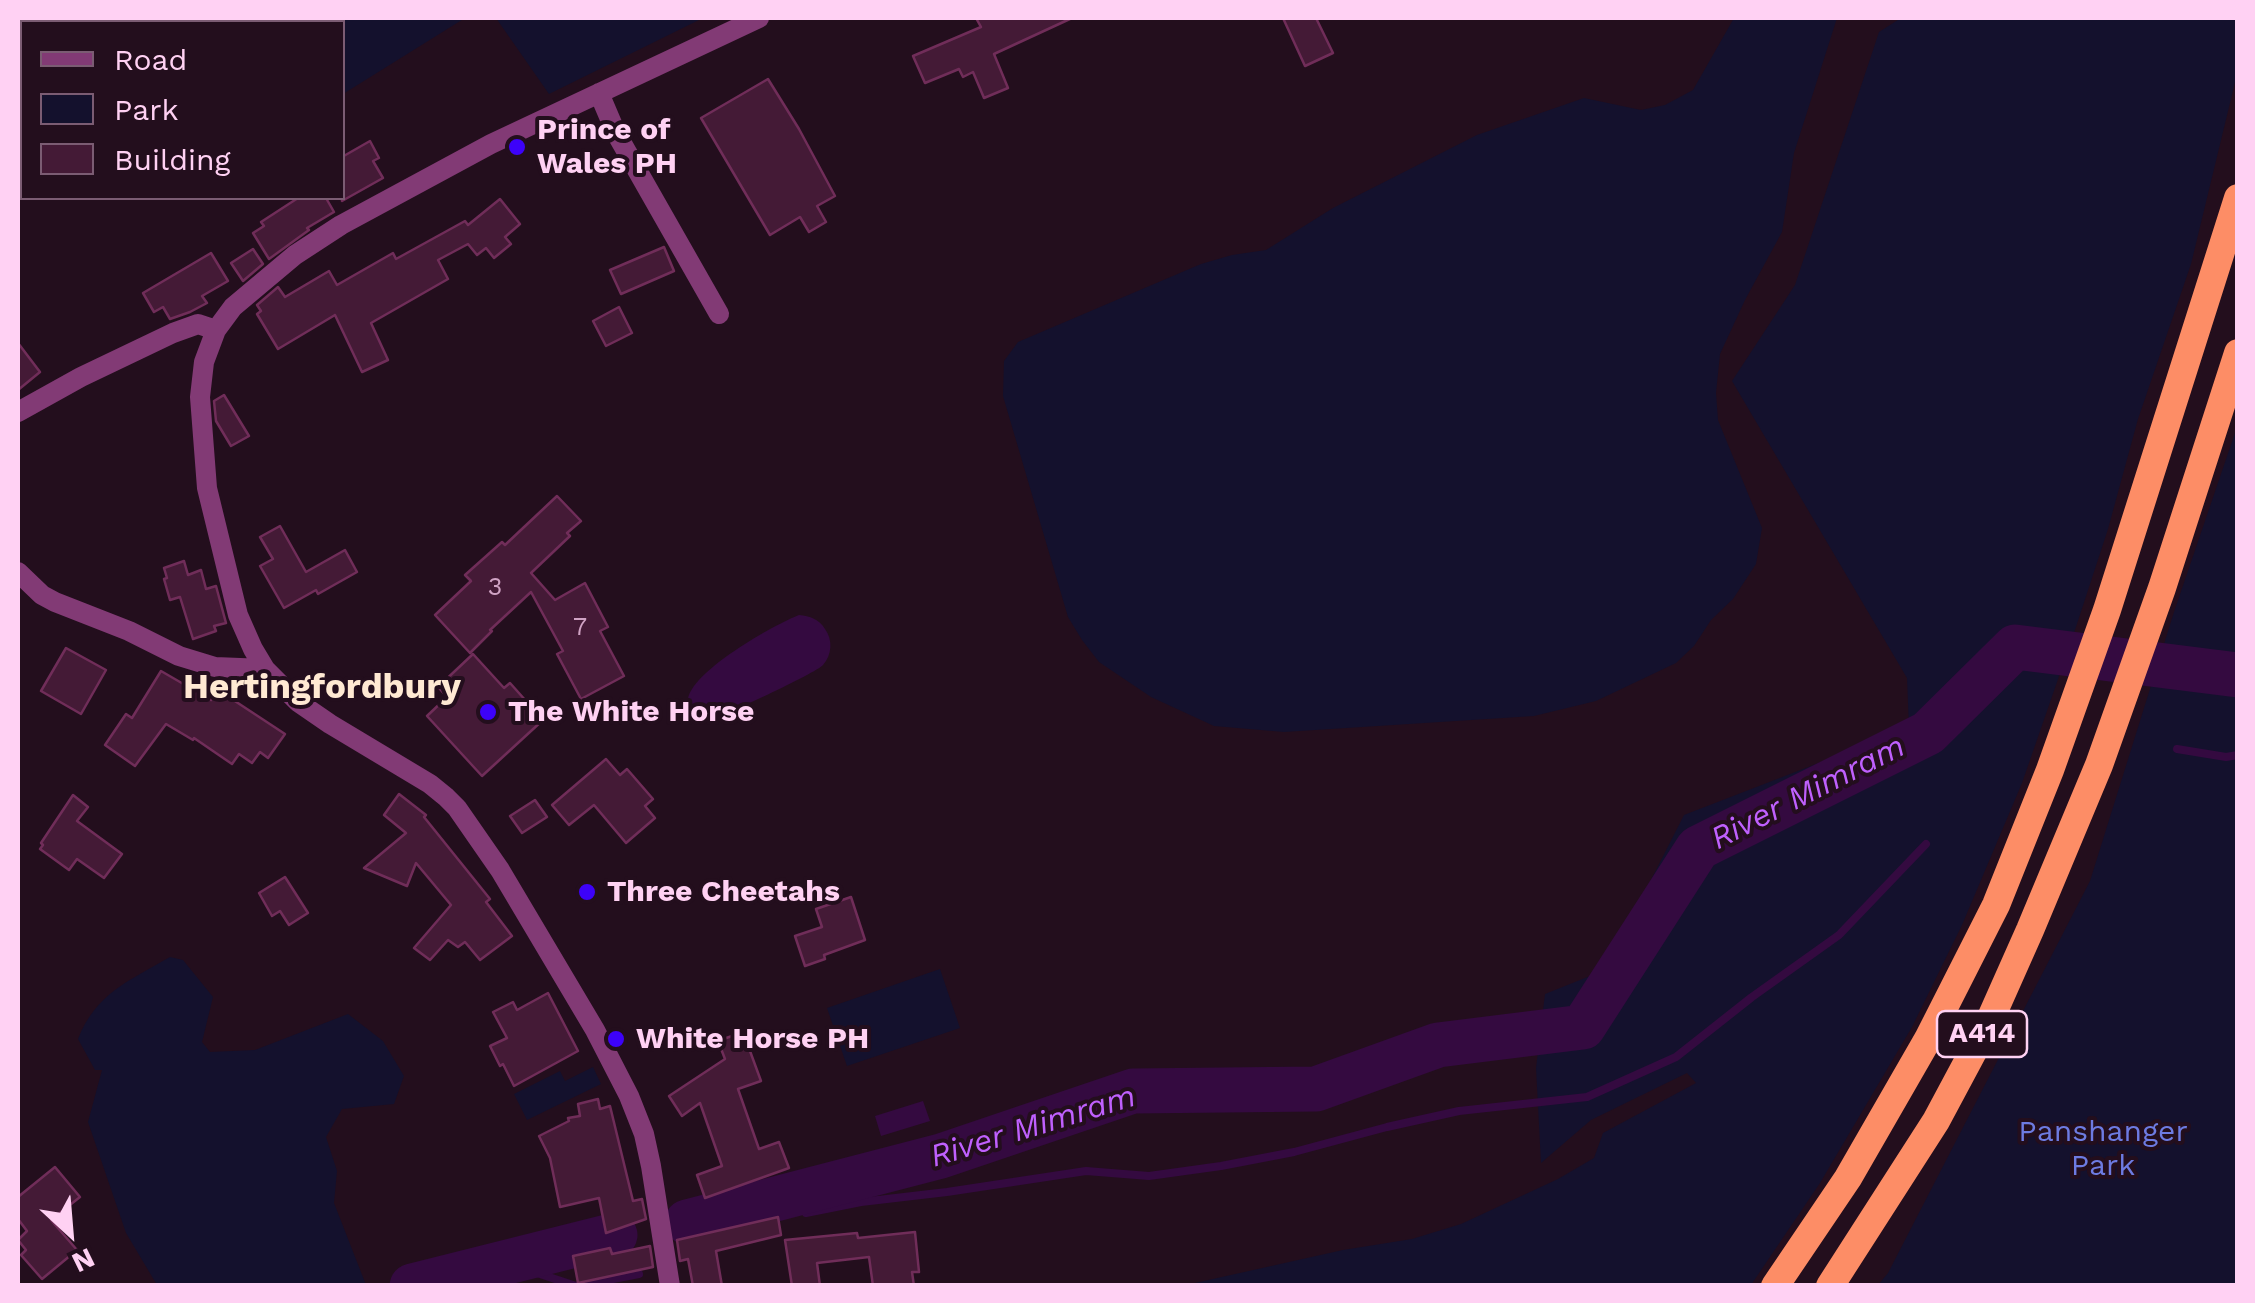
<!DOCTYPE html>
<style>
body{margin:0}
#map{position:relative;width:2255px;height:1303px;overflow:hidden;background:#230e1d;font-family:"Work Sans",sans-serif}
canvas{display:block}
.frame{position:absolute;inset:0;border:20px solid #ffd1f3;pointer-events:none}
.legend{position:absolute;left:20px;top:20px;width:325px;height:180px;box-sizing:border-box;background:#230e1d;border:2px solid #7b5c73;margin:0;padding:12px 18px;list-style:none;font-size:30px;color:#ffd1f3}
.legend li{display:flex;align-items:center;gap:20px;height:50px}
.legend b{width:50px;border:2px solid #7b5c73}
.north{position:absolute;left:20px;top:1183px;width:100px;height:100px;-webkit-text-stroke:8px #230e1d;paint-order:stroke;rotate:154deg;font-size:28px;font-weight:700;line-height:40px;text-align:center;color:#ffd1f3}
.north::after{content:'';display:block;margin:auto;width:35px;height:45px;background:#ffd1f3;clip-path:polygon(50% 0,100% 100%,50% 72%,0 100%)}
</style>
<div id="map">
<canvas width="2255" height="1303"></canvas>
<div class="frame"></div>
<ul class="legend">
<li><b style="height:12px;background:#823a75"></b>Road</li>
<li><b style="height:28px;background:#14112d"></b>Park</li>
<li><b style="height:28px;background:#441a36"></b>Building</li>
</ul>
<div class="north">N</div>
</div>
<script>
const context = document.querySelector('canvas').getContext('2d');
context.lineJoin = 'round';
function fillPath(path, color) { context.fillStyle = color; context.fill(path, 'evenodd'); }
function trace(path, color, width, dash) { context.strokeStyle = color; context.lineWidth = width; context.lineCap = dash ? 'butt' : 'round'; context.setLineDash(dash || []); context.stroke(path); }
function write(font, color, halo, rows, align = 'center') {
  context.font = font + ' "Work Sans",sans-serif'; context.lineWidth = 8; context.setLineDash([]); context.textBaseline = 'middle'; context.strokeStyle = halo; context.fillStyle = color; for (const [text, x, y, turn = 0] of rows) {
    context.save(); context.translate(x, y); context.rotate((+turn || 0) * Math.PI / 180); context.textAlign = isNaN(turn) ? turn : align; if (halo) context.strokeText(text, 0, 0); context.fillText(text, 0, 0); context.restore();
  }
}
fillPath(new Path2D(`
 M99 18H465L343 94 342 22H102Z
 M496 18H703L549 94Z
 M1734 18H1837L1794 153 1782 232 1745 300 1720 354 1716 393 1718 420 1762 528 1756 564 1733 599 1711 620 1694 646 1676 663 1596 701 1534 716 1284 732 1214 726 1151 697 1099 662 1082 640 1068 617 1003 396 1004 361 1018 342 1201 264 1232 255 1266 250 1333 208 1477 135 1584 98 1641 110 1665 105 1693 90Z
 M1901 18H2238L2237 74 2191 264 2138 419 2108 529 2074 633 2022 783 1962 925 1912 1027 1820 1183 1751 1285H1186L1343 1250 1412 1239 1461 1224 1558 1179 1594 1158 1603 1133 1696 1083 1687 1073 1591 1120 1541 1163 1536 1068 1545 994 1605 970 1684 815 1909 728 1907 678 1732 381 1795 285 1879 32Z
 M2237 427V1285H1878L1888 1273 2090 881 2174 612Z
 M170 957 183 960 213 997 202 1042 210 1052 255 1050 348 1014 383 1041 404 1076 394 1104 342 1109 326 1137 337 1171 334 1203 366 1285H157L126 1233 88 1122 102 1070H95L78 1039C96 993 129 981 170 957Z
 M940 969 960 1028 847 1066 827 1008Z
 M593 1067 601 1084 527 1120 514 1094 560 1071 565 1081Z`), '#14112d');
fillPath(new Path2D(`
 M799 615C810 616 819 619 825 629 833 640 832 655 823 665 816 673 720 718 709 719 704 719 699 717 693 716 693 715 688 703 688 701 688 673 775 624 799 615Z
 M923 1101 930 1121 881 1136 875 1116Z`), '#340a40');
trace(new Path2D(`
 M2177 749 2226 757 2238 755
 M806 1213 861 1202 947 1192 1086 1171 1149 1176 1221 1166 1294 1152 1387 1127 1459 1111 1587 1097 1676 1057 1752 997 1839 935 1926 844
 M504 1262 576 1286
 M577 1286 639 1274`), '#340a40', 8);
trace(new Path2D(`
 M687 1222 941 1156 1133 1091 1316 1089 1438 1045 1583 1027 1698 848 1928 733 2015 647 2238 675
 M412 1286 615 1235`), '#340a40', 45);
const building = new Path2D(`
 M976 18H1072L994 54 1008 88 984 98 973 72 963 77 959 69 925 83 913 56 981 27Z
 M1283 18H1316L1333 53 1305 66Z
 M768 79 799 129 835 196 817 206 826 222 809 232 800 217 770 235 701 118Z
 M370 141 379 158 373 161 383 178 342 201V157Z
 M298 198H326L334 212 307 228 309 230 269 259 253 233 264 226 261 222Z
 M500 199 520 224 505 237 511 244 494 258 486 248 477 255 468 244 438 260 448 279 371 323 388 360 362 372 335 315 278 349 257 314 261 311 257 305 278 287 285 297 329 271 337 285 393 253 396 259 465 221 468 225Z
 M664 247 674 271 621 294 610 270Z
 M253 249 263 264 243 281 231 263Z
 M211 253 228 281 202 296 207 303 190 312 170 319 163 307 154 312 143 293Z
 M619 307 632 333 606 346 593 321Z
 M18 343 40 372 18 390Z
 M224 395 249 436 231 446 216 421 214 401Z
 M557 496 581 521 567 533 570 536 531 573 555 600 585 583 608 627 600 631 624 676 581 699 557 654 563 651 531 592 490 630 492 631 470 653 435 615 471 581 465 575 502 542 505 545Z
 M280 526 306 572 345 550 357 572 318 594 316 590 284 608 260 566 273 559 260 537Z
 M184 561 188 575 201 570 206 589 216 586 226 623 214 626 216 631 193 639 180 597 170 600 164 579 167 578 164 568Z
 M66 648 106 670 81 714 41 691Z
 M473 654 504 688 510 683 543 720 482 776 427 716 447 697 438 687Z
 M161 671 211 700 206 682 285 734 268 758 260 752 252 763 239 754 232 764 194 738 193 740 166 724 135 766 105 745 126 714 132 718Z
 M606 759 620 775 627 769 653 799 645 806 655 818 626 843 594 805 569 825 552 805Z
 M399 794 426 815 424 817 490 899 486 902 512 936 480 960 465 942 458 947 448 940 430 960 414 948 451 905 416 863 407 886 364 868 406 833 384 815Z
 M73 795 88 807 77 821 122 854 104 878 77 859 69 870 40 849 43 845 41 843Z
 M535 800 547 817 522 833 510 816Z
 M285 877 308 913 289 925 280 911 272 916 259 893Z
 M851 897 865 940 824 955 825 959 805 966 795 936 822 927 816 909Z
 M548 993 578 1051 514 1086 503 1064 500 1066 490 1046 507 1038 493 1012 513 1002 517 1010Z
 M743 1032 761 1081 738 1089 759 1149 779 1142 789 1168 705 1198 697 1175 722 1166 700 1103 682 1116 669 1096 725 1059 718 1041Z
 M598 1099 600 1109 610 1106 633 1201 642 1199 646 1219 606 1233 599 1198 560 1207 550 1158 539 1136 569 1121 568 1118 580 1116 578 1104Z
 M55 1167 80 1197 51 1220 77 1250 42 1279 21 1255 26 1250 18 1240 27 1231 18 1219V1197Z
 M778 1217 781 1235 716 1251 722 1286H693L688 1259 680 1261 677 1240Z
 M915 1232 919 1272H912L914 1286H873L869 1257 817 1263 820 1286H792L785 1240 857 1233 858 1238Z
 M650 1246 653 1267 578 1283 573 1256 610 1248 612 1254Z`);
fillPath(building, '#441a36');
trace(building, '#702d59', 2.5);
trace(new Path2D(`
 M599 93 616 133 719 314
 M18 412 81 377 173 333 198 324 216 330
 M18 572 42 595 55 602 129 631 179 656 215 667 265 669
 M670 1286 651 1166 644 1134 629 1096 595 1030 500 870 457 808 446 797 430 784 330 724 298 702 265 669 253 649 238 615 207 488 200 397 204 362 216 330 233 307 295 255 341 225 491 144 759 18`), '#823a75', 20);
trace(new Path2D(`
 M1775 1286 1848 1178 1928 1039 1996 905 2050 770 2107 610 2238 198
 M1830 1286 1936 1121 1990 1020 2030 930 2099 765 2162 588 2238 353`), '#fd8d66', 28);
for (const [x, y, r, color] of [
 [517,147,10,"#3d02f9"],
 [488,712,10,"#3d02f9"],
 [587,892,10,"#3d02f9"],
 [616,1039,10,"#3d02f9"]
]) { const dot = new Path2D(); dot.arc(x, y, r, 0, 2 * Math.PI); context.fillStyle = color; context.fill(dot); trace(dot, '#230e1d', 4); }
write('25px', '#d0a3c4', null, [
 ["3",495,588],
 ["7",580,628]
]);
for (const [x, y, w] of [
 [1982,1034,90]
]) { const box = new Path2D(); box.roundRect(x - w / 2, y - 23, w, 46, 8); context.fillStyle = '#230e1d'; context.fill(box); trace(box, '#ffd1f3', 2.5); }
write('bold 28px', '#ffd1f3', null, [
 ["A414",1982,1034]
]);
write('bold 30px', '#ffd1f3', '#230e1d', [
 ["Prince of",537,130],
 ["Wales PH",537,164],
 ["The White Horse",508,712],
 ["Three Cheetahs",607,892],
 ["White Horse PH",636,1039]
], 'left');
write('30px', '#6d7be1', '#230e1d', [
 ["Panshanger",2103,1132],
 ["Park",2103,1166]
]);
write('italic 32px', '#bf60fd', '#230e1d', [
 ["River Mimram",1808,793,-27],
 ["River Mimram",1033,1127,-17]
]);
write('bold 35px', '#ffe9d3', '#230e1d', [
 ["Hertingfordbury",322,688]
]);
</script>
